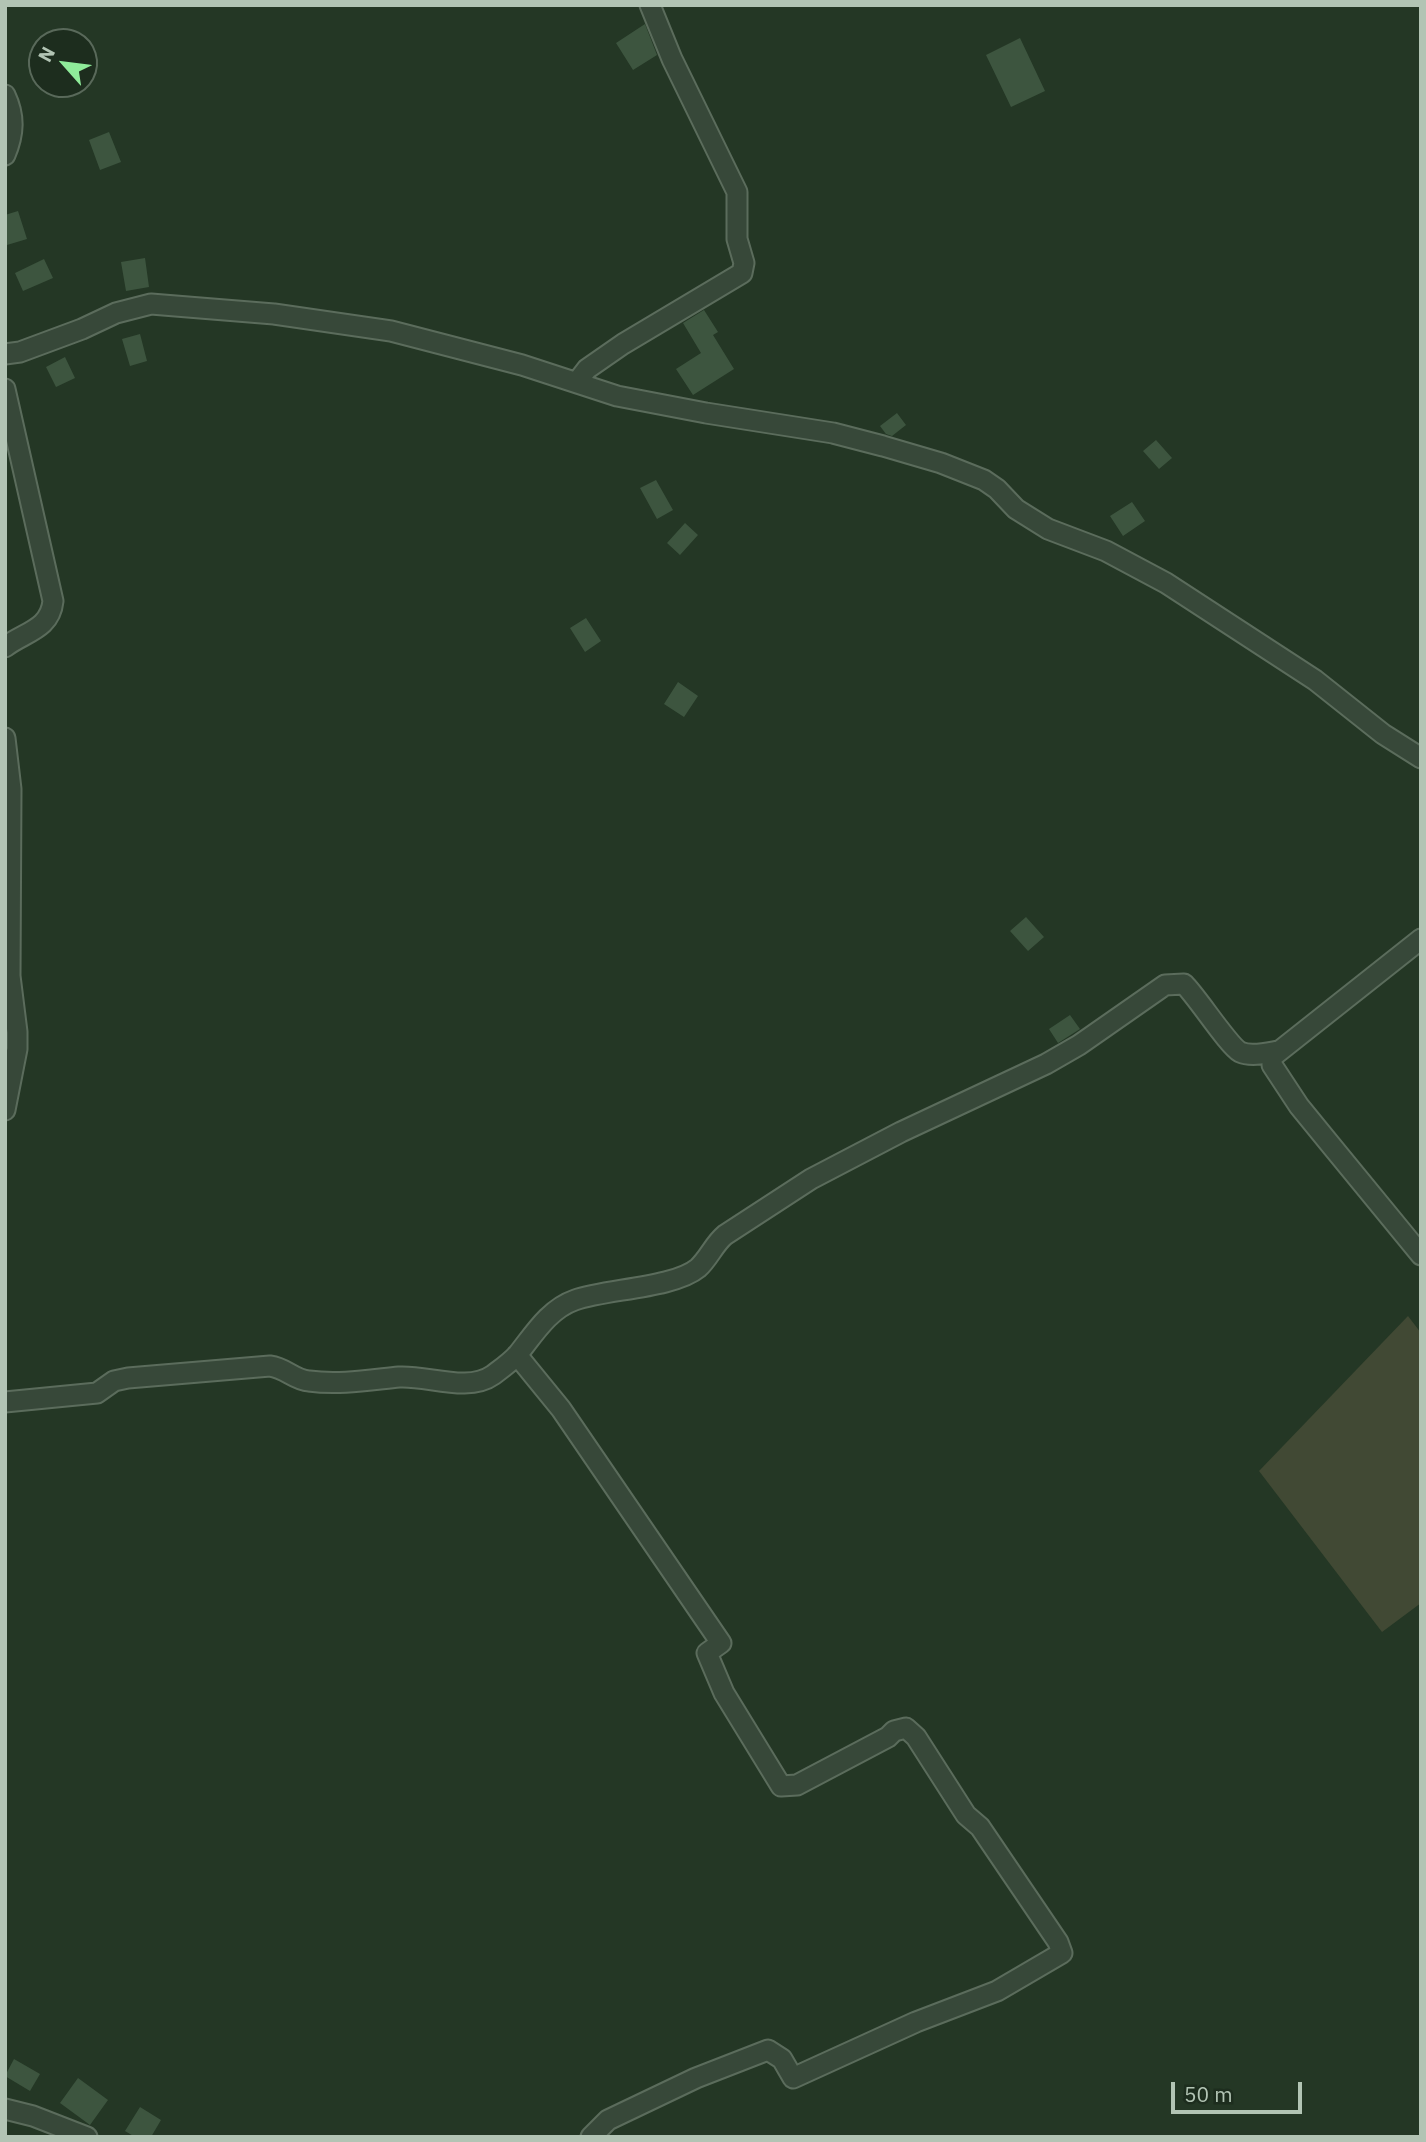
<!DOCTYPE html>
<style>
body{margin:0}
#map{position:relative;width:1426px;height:2142px;overflow:hidden;background:#243725;font-family:"IBM Plex Sans",sans-serif}
canvas{display:block}
.frame{position:absolute;inset:0;border:7px solid #b2c4b4;pointer-events:none}
.north{position:absolute;left:28px;top:28px;width:70px;height:70px;box-sizing:border-box;background:#1d2d1e;border:2px solid #59695a;border-radius:50%;rotate:298deg;font-size:19px;font-weight:700;line-height:28px;text-align:center;color:#b2c4b4}
.north::after{content:'';display:block;margin:auto;width:24px;height:32px;background:#8fec9a;clip-path:polygon(50% 0,100% 100%,50% 72%,0 100%)}
.scale{position:absolute;left:1171px;top:2082px;width:131px;height:32px;box-sizing:border-box;border:4px solid #b2c4b4;border-top:0;padding-left:9px;font-size:21px;line-height:24px;white-space:nowrap;color:#b2c4b4;-webkit-text-stroke:5px #1d2d1e;paint-order:stroke}
</style>
<div id="map">
<canvas width="1426" height="2142"></canvas>
<div class="frame"></div>
<div class="north">N</div>
<div class="scale">50 m</div>
</div>
<script>
const context = document.querySelector('canvas').getContext('2d');
context.lineJoin = 'round';
function fillPath(path, color) { context.fillStyle = color; context.fill(path, 'evenodd'); }
function trace(path, color, width, dash) { context.strokeStyle = color; context.lineWidth = width; context.lineCap = dash ? 'butt' : 'round'; context.setLineDash(dash || []); context.stroke(path); }
fillPath(new Path2D(`
 M1408 1316 1421 1333V1603L1382 1632 1259 1471Z`), '#414934');
fillPath(new Path2D(`
 M645 24 657 55 633 70 616 43Z
 M1020 38 1045 91 1011 107 986 55Z
 M109 132 121 162 100 170 89 140Z
 M18 211 27 239 7 245 5 215Z
 M145 258 149 287 126 291 121 262Z
 M44 259 53 278 23 291 15 273Z
 M704 310 718 332 713 335 734 369 693 395 676 369 701 353 683 323Z
 M140 334 147 361 130 366 122 339Z
 M65 357 75 378 56 387 46 367Z
 M897 413 906 425 892 436 886 434 880 426Z
 M1156 440 1172 458 1159 469 1143 451Z
 M656 480 673 510 657 519 640 488Z
 M1132 502 1145 521 1123 536 1110 516Z
 M685 523 698 535 680 555 667 543Z
 M586 618 601 641 585 652 570 628Z
 M678 682 698 696 684 717 664 704Z
 M1026 917 1044 937 1028 951 1010 931Z
 M1070 1015 1080 1029 1058 1043 1049 1029Z
 M14 2059 40 2074 30 2091 5 2076Z
 M78 2078 108 2100 90 2125 60 2103Z
 M140 2107 161 2120 151 2137H135L125 2131Z`), '#3d553f');
const minor = new Path2D(`
 M5 95C15 116 14 134 5 155
 M5 354 20 352 82 329 116 313 151 304 274 314 391 331 522 365 617 396 706 413 833 433 883 446 941 463 984 480 997 489 1016 509 1048 529 1106 551 1166 583 1315 680 1383 734 1421 758
 M577 382 587 369 623 344 742 273 744 263 737 239V192L672 59 650 5
 M5 389 53 601C50 630 24 632 5 647
 M5 738 11 789 10 976 17 1032V1049L5 1110
 M1421 939 1272 1057V1065L1299 1106 1330 1144 1421 1255
 M517 1355 561 1409 721 1643 707 1653 724 1693 781 1786 797 1785 888 1737 894 1731 906 1728 916 1737 966 1815 980 1827 1058 1942 1062 1953 997 1991 916 2022 793 2078 782 2059 768 2050 696 2078 608 2120 591 2137
 M5 1402 97 1393 114 1381 128 1378 270 1366C286 1368 294 1380 309 1381 339 1385 369 1380 399 1377 427 1375 468 1393 493 1375 501 1369 511 1362 518 1354 534 1334 549 1309 575 1300 606 1289 674 1288 698 1268 709 1258 714 1244 725 1235L811 1179 901 1132 1046 1064 1079 1045 1165 985 1184 984C1198 998 1228 1045 1240 1052 1251 1057 1267 1053 1278 1051
 M5 2109 33 2116 87 2137`);
trace(minor, '#5b6c5c', 23);
trace(minor, '#374839', 19);
</script>
